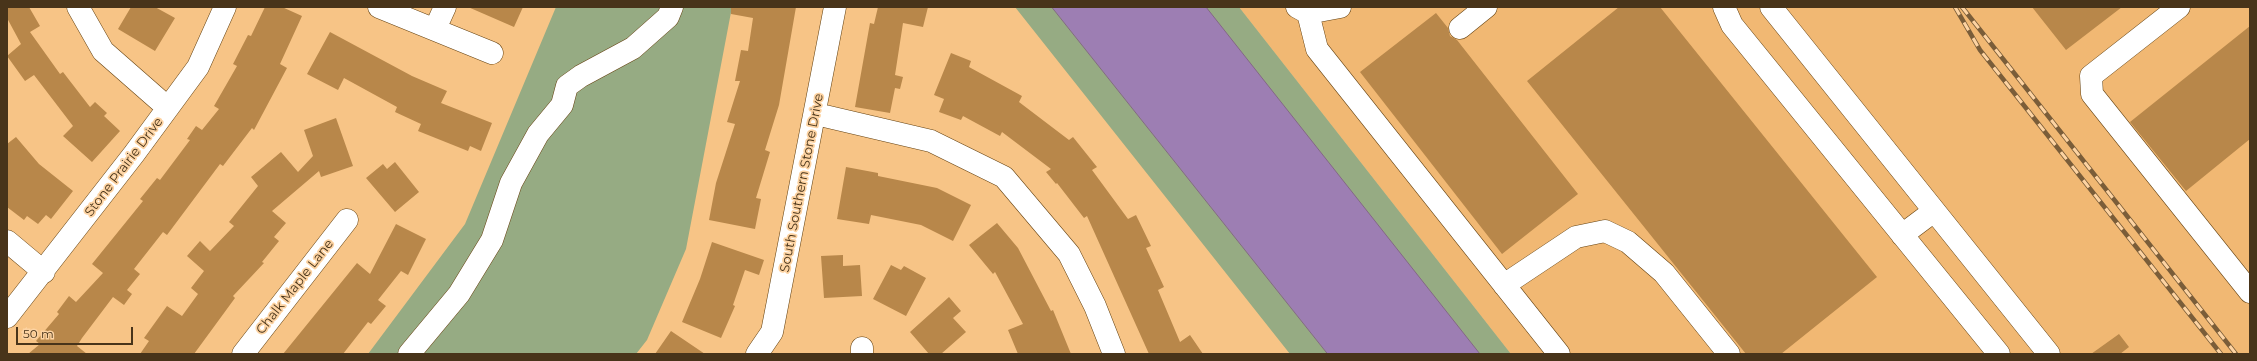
<!DOCTYPE html>
<style>
body{margin:0}
#map{position:relative;width:2257px;height:361px;overflow:hidden;background:#f7c486;font-family:Montserrat,sans-serif}
canvas{display:block}
.frame{position:absolute;inset:0;border:8px solid #48341a;pointer-events:none}
.scale{position:absolute;left:16px;top:327px;width:117px;height:18px;box-sizing:border-box;border:2px solid #48341a;border-top:0;padding-left:5px;font-size:12px;line-height:14px;white-space:nowrap;color:#48341a;-webkit-text-stroke:3px #fdd3a2;paint-order:stroke}
</style>
<div id="map">
<canvas width="2257" height="361"></canvas>
<div class="frame"></div>
<div class="scale">50 m</div>
</div>
<script>
const context = document.querySelector('canvas').getContext('2d');
context.lineJoin = 'round';
function fillPath(path, color) { context.fillStyle = color; context.fill(path, 'evenodd'); }
function trace(path, color, width, dash) { context.strokeStyle = color; context.lineWidth = width; context.lineCap = dash ? 'butt' : 'round'; context.setLineDash(dash || []); context.stroke(path); }
function write(font, color, halo, rows, align = 'center') {
  context.font = font + ' Montserrat,sans-serif'; context.lineWidth = 3.5; context.setLineDash([]); context.textBaseline = 'middle'; context.strokeStyle = halo; context.fillStyle = color; for (const [text, x, y, turn = 0] of rows) {
    context.save(); context.translate(x, y); context.rotate((+turn || 0) * Math.PI / 180); context.textAlign = isNaN(turn) ? turn : align; if (halo) context.strokeText(text, 0, 0); context.fillText(text, 0, 0); context.restore();
  }
}
fillPath(new Path2D(`
 M1239 7H2250V354H1511Z`), '#f1b873');
fillPath(new Path2D(`
 M556 7H732L686 249 647 340 636 354H368L465 224Z
 M1015 7H1239L1511 354H1290Z`), '#96ab83');
const water = new Path2D(`
 M1052 7H1206L1480 354H1328Z`);
fillPath(water, '#9d7eb3');
trace(water, '#846885', 1);
fillPath(new Path2D(`
 M7 7H29L40 26 30 32 60 74 63 72 90 107 95 102 107 113 104 116 120 131 92 162 63 136 73 126 34 75 25 81 7 56 21 44 7 18Z
 M131 7H155L175 18 155 51 118 29Z
 M265 7H282L302 16 280 64 287 68 254 130 252 128 223 166 220 164 167 235 163 232 134 269 140 274 127 290 132 294 124 305 113 297 82 338 77 346 87 354H28L40 344 36 341 59 314 57 312 69 296 76 302 103 273 92 264 143 201 140 199 157 178 160 180 190 140 187 139 196 126 202 130 219 109 214 106 237 66 233 64 248 35 251 36Z
 M468 7H523L514 27Z
 M731 7H796L779 105 765 150 770 152 756 198 761 199 755 229 709 220 716 183 735 124 727 122 740 81H735L741 50 748 51 753 18 731 14Z
 M878 7H928L923 27 903 23 895 75 903 77 900 89 895 88 890 113 855 107 870 23 874 24Z
 M1619 7H1660L1877 277 1781 354H1746L1527 81Z
 M2032 7H2122L2066 50Z
 M1436 13 1448 28 1450 36 1457 40 1578 194 1502 254 1360 72Z
 M2250 26V139L2186 191 2130 122Z
 M330 32 412 76 447 91 441 103 492 123 481 151 470 146 468 151 418 131 421 124 395 112 397 107 344 78 338 90 307 74Z
 M951 53 971 61 969 67 1022 96 1019 102 1069 140 1073 137 1097 167 1092 170 1128 219 1136 215 1151 246 1146 248 1164 287 1158 290 1180 342 1190 335 1203 354H1149L1087 216 1084 218 1057 183 1056 184 1046 172 1051 169 1002 132 1000 136 963 116 961 120 939 112 944 99 934 95Z
 M336 118 353 166 321 177 319 171 272 211 286 223 274 237 279 241 262 262 264 263 233 296 235 298 194 354H140L149 341 144 338 167 306 182 316 198 294 191 288 204 271 187 256 200 241 210 251 234 226 229 222 258 186 251 177 281 152 298 172 313 156 304 130Z
 M16 137 39 164 73 191 51 219 46 215 38 224 27 216 24 220 7 207V144Z
 M395 162 419 192 395 212 366 178 383 164 387 169Z
 M846 167 878 173V176L937 188 971 205 953 241 921 225 871 215 869 224 837 219Z
 M997 223 1018 248 1051 311 1053 310 1071 354H1018L1008 330 1023 324 995 272 993 274 969 245Z
 M396 224 426 239 408 275 401 271 378 300 386 306 371 324 368 322 343 354H283L357 263 370 274Z
 M712 242 764 260 759 275 745 270 733 305 735 306 721 338 682 322 700 279Z
 M843 255V266L860 265 862 296 824 298 821 256Z
 M891 265 901 270 904 266 926 278 906 316 873 299Z
 M949 297 961 311 953 318 966 332 941 354H929L910 332Z
 M671 331 705 354H655Z
 M2119 334 2129 347 2120 354H2091Z`), '#b8874a');
const minor = new Path2D(`
 M78 7 103 51 168 108
 M379 7 492 53
 M1297 7 1308 13 1317 49 1559 354
 M1724 7 1732 25 1999 354
 M1771 7 2049 354
 M2179 7 2091 76 2092 94 2250 292
 M1308 13 1340 7
 M1460 28 1486 7
 M435 29 445 7
 M816 114 931 141 1004 177 1069 254 1095 306 1114 354
 M1902 235 1934 211
 M7 241 44 272
 M1504 285 1576 237 1605 231 1628 242 1664 273 1729 354
 M7 317 134 154 198 67 225 7
 M243 354 347 220
 M409 354 459 294 492 240 511 183 538 134 562 105 567 86 581 76 633 48 668 17 672 7
 M757 354 772 332 835 7
 M862 354V348`);
trace(minor, '#654211', 23);
trace(minor, '#fff', 22);
const rail = new Path2D(`
 M1955 7 1980 50 2221 354
 M1962 7 2236 354`);
trace(rail, '#7a5d39', 4.5);
trace(rail, '#fdd3a2', 3, [9]);
write('13px', '#48341a', '#fdd3a2', [
 ["Stone Prairie Drive",124,167,-53],
 ["South Southern Stone Drive",802,183,-79],
 ["Chalk Maple Lane",295,287,-52]
]);
</script>
